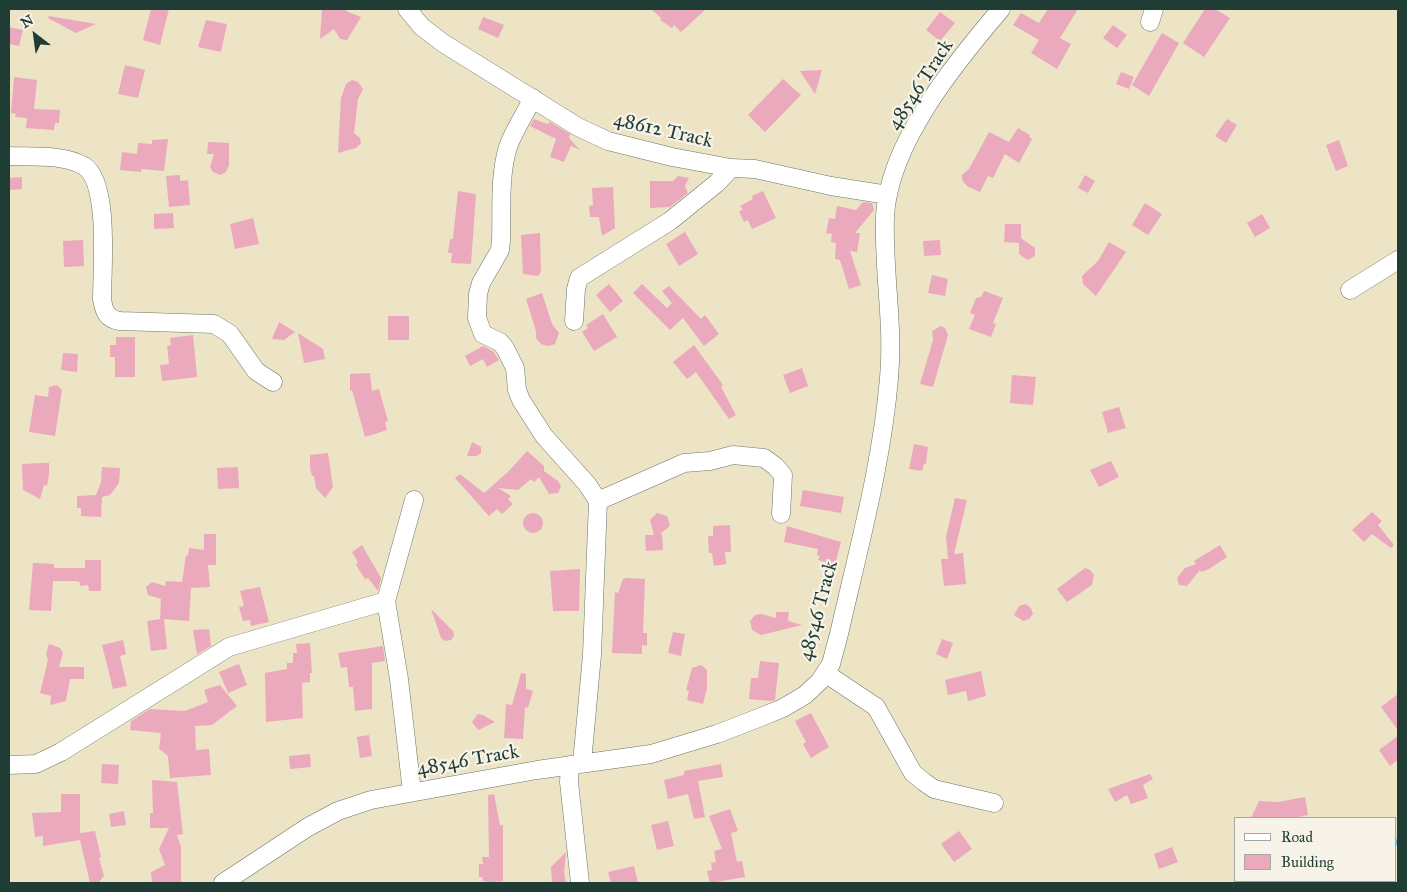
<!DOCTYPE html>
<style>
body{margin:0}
#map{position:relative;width:1407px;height:892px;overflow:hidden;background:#ede3c5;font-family:"IM FELL Great Primer",serif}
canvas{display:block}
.frame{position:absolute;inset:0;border:10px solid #1f3d34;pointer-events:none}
.legend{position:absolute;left:1234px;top:817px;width:162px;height:65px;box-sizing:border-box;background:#f7f3e8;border:1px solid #a1aaa0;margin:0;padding:6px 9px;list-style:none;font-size:15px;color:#1f3d34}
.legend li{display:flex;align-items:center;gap:10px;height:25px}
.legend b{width:25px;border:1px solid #a1aaa0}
.north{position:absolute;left:10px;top:10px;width:50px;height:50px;-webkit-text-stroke:4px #f7f3e8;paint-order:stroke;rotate:330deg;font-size:14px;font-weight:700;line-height:20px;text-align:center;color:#1f3d34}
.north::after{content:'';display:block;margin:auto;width:18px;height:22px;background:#1f3d34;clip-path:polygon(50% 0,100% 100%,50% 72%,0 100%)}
</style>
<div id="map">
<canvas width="1407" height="892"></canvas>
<div class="frame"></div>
<ul class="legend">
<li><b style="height:6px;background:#fff"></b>Road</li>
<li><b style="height:14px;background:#eba9be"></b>Building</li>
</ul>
<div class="north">N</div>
</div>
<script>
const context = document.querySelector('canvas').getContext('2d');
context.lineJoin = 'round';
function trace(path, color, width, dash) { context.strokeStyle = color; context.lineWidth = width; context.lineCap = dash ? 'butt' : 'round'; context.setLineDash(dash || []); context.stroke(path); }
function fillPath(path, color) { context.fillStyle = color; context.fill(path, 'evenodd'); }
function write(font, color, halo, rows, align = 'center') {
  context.font = font + ' "IM FELL Great Primer",serif'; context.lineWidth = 4.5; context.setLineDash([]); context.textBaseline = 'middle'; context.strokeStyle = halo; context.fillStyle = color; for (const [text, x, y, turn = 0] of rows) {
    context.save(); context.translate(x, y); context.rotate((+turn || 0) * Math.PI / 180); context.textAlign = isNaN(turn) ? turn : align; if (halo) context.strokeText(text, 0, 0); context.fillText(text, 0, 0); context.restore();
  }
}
trace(new Path2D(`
 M1396 843 1398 841
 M1359 883 1361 881`), '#5cc2d9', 4.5);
fillPath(new Path2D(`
 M151 9H169L160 45 143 40Z
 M322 9H346V11L361 17 347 40 340 39 334 29 320 39Z
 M651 9H706L681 32 674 25 672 28 660 20 661 18Z
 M1048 9H1078L1060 38 1071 44 1057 69 1031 53 1039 40 1013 25 1021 13 1039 23Z
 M1205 9H1215L1230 18 1204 57 1183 43Z
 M940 12 955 23 940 41 926 30Z
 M49 16 96 24 76 33 48 18Z
 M483 17 504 25 498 38 478 29Z
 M206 20 227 24 221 52 198 47Z
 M1113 25 1127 35 1117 48 1103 38Z
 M9 27 23 30 19 46 9 44Z
 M1162 33 1179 43 1149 96 1132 85Z
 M125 65 145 70 138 98 118 94Z
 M822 70 815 94 800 71Z
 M1121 72 1134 77 1129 89 1116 84Z
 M14 77 37 80 34 109 60 110 59 123H55L54 130 26 128 27 118 15 117 16 114 11 113Z
 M783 79 801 95 765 132 748 115Z
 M352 80 358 82 363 89 358 99 354 133 360 138 361 143 356 148 338 153 341 98 346 84Z
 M534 119 547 124 550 122 570 134 569 138 580 150 571 146 564 162 550 157 556 139 530 126Z
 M1227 119 1237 125 1226 143 1215 136Z
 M1018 128 1030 135 1029 137 1032 139 1019 163 1005 154 993 178 988 176 980 192 967 186 962 180V175L969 169 989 132 1009 142Z
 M168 139 164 171 141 169V172L120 170 122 152 137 154 138 143 152 144V140Z
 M1339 140 1348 166 1336 171 1326 145Z
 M208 142 229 143V165L226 172 220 175 213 172 210 167 214 154H207Z
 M180 175V181L188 180 190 205 169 207 166 176Z
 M1085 175 1095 181 1088 193 1078 188Z
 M678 176 689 178 685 186 688 193 670 207 650 208V181H673Z
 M22 177V189L9 190V178Z
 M613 187 615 228 602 236 599 217H590L589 206 593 205 592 188Z
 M458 191 476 194 471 264 451 263 452 253H448L450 239H453Z
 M763 191 776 218 752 229 748 220 744 222 739 211 743 210 740 206 753 199 752 196Z
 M863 202 872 203 874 210 855 233H860L857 252 850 251 861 285 849 289 840 260 835 259 836 243 831 242 832 234 826 233 829 218 835 219 837 206 856 210Z
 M1145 203 1162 214 1148 235 1132 225Z
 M173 213 174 228 154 229V214Z
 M1262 214 1270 228 1255 237 1247 223Z
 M253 218 259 244 235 249 230 224Z
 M1005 224H1021V238L1035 248V256L1028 260 1019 254V243L1004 242Z
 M685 232 698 254 679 266 666 244Z
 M540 233 541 272 538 276 523 274 521 235Z
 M83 240 84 266 64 267 63 241Z
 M940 240 941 255 924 256 923 241Z
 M1109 242 1126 252 1096 296 1083 284 1082 276 1098 261Z
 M932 275 948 279 945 296 928 293Z
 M609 284 623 301 610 312 596 295Z
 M642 284 667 308 672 303 662 291 669 286 701 319 705 315 719 334 704 346 683 318 670 330 633 293Z
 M984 291 1003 298 993 323 996 324 991 337 969 329 975 315 970 313 976 298 981 297Z
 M542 293 552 324 559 333 555 344 548 346 541 344 536 338V331L526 299Z
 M603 314 617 337 594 351 582 332 588 328 586 325Z
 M388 316H409V340H388Z
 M279 322 295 332 284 340 272 339Z
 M941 326 945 328 948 335 933 387 920 384 933 340 932 331Z
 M298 333 323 349 325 359 304 363Z
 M193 335 197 377 162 381 160 365 169 364 167 346 171 345 170 338Z
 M116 337H135V377H115V357H110V345H116Z
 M694 345 723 385 721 387 736 415 729 419 696 372 687 379 673 362Z
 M483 346 493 351 499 360 487 367 483 359 470 366 465 356Z
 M63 353 78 354 77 372 61 370Z
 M802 368 808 386 790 393 783 375Z
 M370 373 372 391 379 389 388 421 385 422 387 430 365 437 352 390 350 391V374Z
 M1012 375 1036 377 1033 405 1010 403Z
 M57 385 62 390 55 436 29 432 35 395 48 397 49 387Z
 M1119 407 1126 428 1108 433 1102 412Z
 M472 442 481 447V453L477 456H467Z
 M914 444 928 447 926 464H924L922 471 909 469Z
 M527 451 544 466V471L558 481 561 486 558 493 549 494 539 477 534 482 531 479 518 490 498 488 511 496 508 499 513 504 502 514 497 509 489 516 455 478 460 474 484 493 509 471Z
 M328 453 333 487 325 498 316 488 314 476H312L310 468V455Z
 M1111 461 1119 477 1099 487 1090 470Z
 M41 463H49V474L47 486 44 485 40 499 23 490 22 464Z
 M102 467 120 468 119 483 110 495 102 497 101 517 81 516V508H77V496L96 495 101 482Z
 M238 467 239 488 218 489 217 468Z
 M803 490 844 497 841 513 800 506Z
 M955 498 967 500 954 554 963 553 966 584 944 586 941 559H948L946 537Z
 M1372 512 1382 521 1378 525 1394 545 1391 548 1372 534 1364 542 1352 530Z
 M523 523a10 10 0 1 1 20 0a10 10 0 1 1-20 0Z
 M657 513 667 516 670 526 660 534H662L663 550 646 551 645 535H654L650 520Z
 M730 525 731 552H725L726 564 714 566 712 553H709L708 536H713V526Z
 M787 526 841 542 835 565 818 560 820 556 817 555 818 549 784 542Z
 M204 534H216V565H208L210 587 191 588 189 621 164 619 167 649 151 651 147 621 160 619 161 599 148 595 146 587 152 582 165 586 166 581 182 582 186 555 188 556 189 548 204 550Z
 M362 545 381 578 378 591 368 578 365 579 356 565 358 562 352 552Z
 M1220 545 1227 557 1209 569 1201 572 1200 570 1187 586 1179 585 1177 578 1185 568 1196 564 1194 561Z
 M85 560H101V591H89L88 585 80 586V582L76 581H53L51 611 29 610 33 563 54 564V568H85Z
 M1085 568 1090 570 1094 575 1092 585 1067 602 1057 589Z
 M580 569 579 611H553L550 571Z
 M627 578 645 579 643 633H647V646L642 645V654L612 653 615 592 618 593 623 579Z
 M260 587 269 622 251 626 250 620 243 621 239 607 244 606 240 591Z
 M1026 604 1031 608 1033 614 1029 619 1023 621 1014 615 1019 606Z
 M431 609 453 631 454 636 451 640 445 641 441 638Z
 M776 612H789L788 621 802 625 761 635 752 630 750 621 755 615 761 614 776 618Z
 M209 629 211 646 197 654 193 630Z
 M673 632 685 634 681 656 668 653Z
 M942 639 953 643 947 659 936 654Z
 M123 640 126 654 120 656 127 686 113 689 102 645Z
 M310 643 312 673H310V682L302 683 303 718 266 722 265 673 287 669V663H293V653H297L296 644Z
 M49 644 60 648 63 653 59 667H84V679H70L66 701 50 705 51 696 40 693 48 660 46 654Z
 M383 646 385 661 372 663V709L355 711 353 687H349L347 667 341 668 338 653Z
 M760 661 779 663 775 700 771 701 749 699 751 678H758Z
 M239 664 247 685 228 693 219 672Z
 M701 665 707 670V688L703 704 687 700 689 691 686 690 692 668Z
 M981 671 986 696 968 701 966 691 948 695 945 680Z
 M521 673 526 674V689L533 691 528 708 525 707 523 739 504 738 506 704 512 705Z
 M220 685 237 706 212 725 195 726 196 750 209 749 211 775 170 778 168 756 159 749 161 733 130 730 131 721 150 709 185 711 208 702 204 690Z
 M1398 694V730L1381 707Z
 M811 713 829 747 811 758 803 744 806 742 795 721Z
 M478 714 483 715 495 722 478 730 472 722Z
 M369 735 372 756 360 758 357 737Z
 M1398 736V760L1390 766 1379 750Z
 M310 754 311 767 290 769 289 756Z
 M102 764 119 765 118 784 101 783Z
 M721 764 723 777 698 781 705 817 694 819 688 794 668 799 664 780 684 775V771Z
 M1150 774 1153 779 1143 785 1148 798 1131 804 1127 795 1115 802 1108 789Z
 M152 780 177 782 183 834 177 835 181 847V882L152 883 151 872 165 865 159 849 169 828H150V813H153Z
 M61 794H80V833L95 831 101 857 99 858 104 876 98 883H90L80 840 43 846V836L35 837 32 813 61 812Z
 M494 794 500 825H503V881L491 882 483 881 482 877H479V864H483L482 857H489L488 795Z
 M1305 797 1308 815 1294 818H1251L1259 801 1278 802Z
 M730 809 738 831 731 833 737 862 742 861 745 877 710 883 707 871 712 870 711 863 716 862 714 851 722 849 709 816Z
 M124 811 126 825 111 827 109 814Z
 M668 821 674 846 657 850 651 825Z
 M959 831 972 849 954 862 941 844Z
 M1172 847 1178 862 1159 869 1154 854Z
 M566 852 564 872 566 883H552L551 867Z
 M634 866 638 883H611L608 872Z`), '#eba9be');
const street = new Path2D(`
 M407 9 422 27 443 43 578 127 608 141 672 157 731 168 755 169 831 186 888 195
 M1150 22 1154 9
 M533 98C525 114 514 130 508 147 499 176 502 210 501 240L500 250 481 283 478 294 477 318 483 334 500 342 505 348 515 368 517 390 521 400 544 436 587 484 598 501 592 655 582 763
 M9 156C32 157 63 154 84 166 110 182 102 271 102 299 104 312 107 319 120 321L214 324 230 334 256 371 273 382
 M1350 290 1398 260
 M574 321 576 289 579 278 670 221 717 183 731 168
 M598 501 684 463 710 461 733 455 764 458 775 466 783 475 781 514
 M825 673 876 707 913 773 924 782 934 789 994 803
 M9 765 36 764 61 752 229 647 386 601
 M570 765 569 782 580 883
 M412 792 399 679 386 601 414 500
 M223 883 308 827 338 811 371 800 537 770 651 754 717 734 761 717 783 708 805 695 820 681 831 664 839 634C858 550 882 464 889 378 894 324 883 271 885 216 889 143 955 63 1001 9`);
trace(street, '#677767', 19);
trace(street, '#fff', 18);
write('20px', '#1f3d34', '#f7f3e8', [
 ["48546 Track",921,85,-57],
 ["48612 Track",663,131,13],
 ["48546 Track",819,611,-75],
 ["48546 Track",468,761,-10]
]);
</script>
